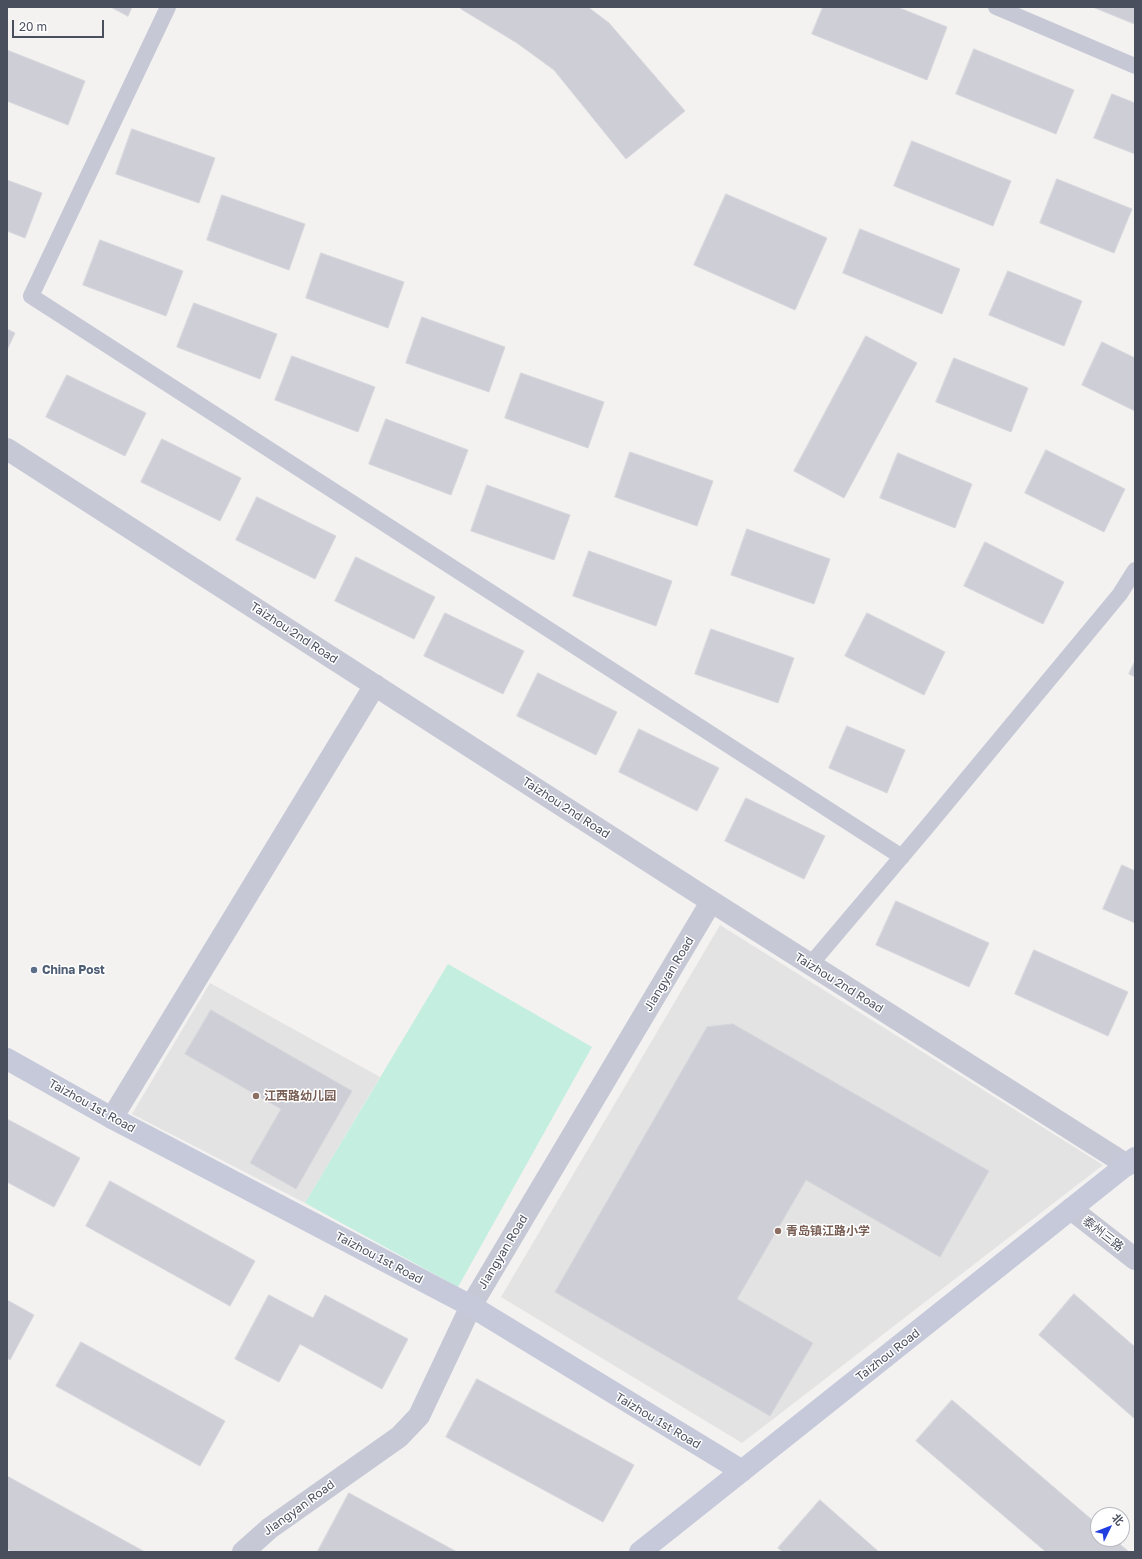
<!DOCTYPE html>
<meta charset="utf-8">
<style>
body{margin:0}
#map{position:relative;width:1142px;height:1559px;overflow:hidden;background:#f3f2f1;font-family:"Golos Text","Noto Sans SC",sans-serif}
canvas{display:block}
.frame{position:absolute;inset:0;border:8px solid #4a4f5e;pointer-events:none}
.north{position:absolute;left:1090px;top:1507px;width:40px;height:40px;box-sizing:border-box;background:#fff;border:1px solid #b7b9bf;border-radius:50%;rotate:47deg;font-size:11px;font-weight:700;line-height:16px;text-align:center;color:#4a4f5e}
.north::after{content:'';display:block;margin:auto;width:14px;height:18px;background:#213ede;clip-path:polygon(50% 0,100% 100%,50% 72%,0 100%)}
.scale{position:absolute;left:12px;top:20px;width:92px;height:18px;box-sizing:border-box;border:2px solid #4a4f5e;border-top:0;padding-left:5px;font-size:12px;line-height:14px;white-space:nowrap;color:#4a4f5e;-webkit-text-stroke:3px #fff;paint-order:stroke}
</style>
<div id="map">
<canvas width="1142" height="1559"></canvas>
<div class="frame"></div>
<div class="north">北</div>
<div class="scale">20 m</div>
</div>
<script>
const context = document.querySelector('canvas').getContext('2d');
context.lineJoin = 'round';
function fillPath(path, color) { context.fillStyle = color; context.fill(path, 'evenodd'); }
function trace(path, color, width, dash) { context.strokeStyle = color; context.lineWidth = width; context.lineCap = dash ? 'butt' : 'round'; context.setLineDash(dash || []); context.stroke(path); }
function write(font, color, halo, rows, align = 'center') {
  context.font = font + ' "Golos Text","Noto Sans SC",sans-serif'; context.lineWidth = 3; context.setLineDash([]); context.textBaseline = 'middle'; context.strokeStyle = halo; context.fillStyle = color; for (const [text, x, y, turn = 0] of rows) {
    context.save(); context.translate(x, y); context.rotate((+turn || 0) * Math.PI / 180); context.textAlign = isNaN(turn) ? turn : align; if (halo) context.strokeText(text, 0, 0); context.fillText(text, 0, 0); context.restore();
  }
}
fillPath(new Path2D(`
 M720 925 1103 1165 742 1443 501 1297Z
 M210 983 380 1077 305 1203 132 1114Z`), '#e4e3e3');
fillPath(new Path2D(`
 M448 964 592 1047 458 1287 305 1203Z`), '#c3eee0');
const building = new Path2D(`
 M111 7H132L128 16Z
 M462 7H588L609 23 685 111 626 159 554 70 517 43 461 9Z
 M823 7H897L947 27 927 80 812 34Z
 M1093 7H1135V24Z
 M974 49 1074 90 1056 134 956 94Z
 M7 50 85 81 68 125 7 101Z
 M1112 94 1135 103V154L1094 138Z
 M132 129 215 158 199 203 116 174Z
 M912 141 1011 181 993 226 894 186Z
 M1057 179 1132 209 1114 253 1040 223Z
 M7 180 42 193 25 238 7 231Z
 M726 194 827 238 795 310 694 265Z
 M222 195 305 224 289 270 207 240Z
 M860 229 960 269 942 314 843 273Z
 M100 240 183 271 166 316 83 285Z
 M321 253 404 282 388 328 306 298Z
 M1008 271 1082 301 1064 346 989 315Z
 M194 303 277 334 260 379 177 347Z
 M422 317 505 347 489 392 406 363Z
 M7 329 15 333 7 350Z
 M866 336 917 363 844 498 794 471Z
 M1102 342 1135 358V411L1082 385Z
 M292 356 375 387 358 432 275 400Z
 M954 358 1028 388 1011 432 936 402Z
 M521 373 604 402 588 448 505 418Z
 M67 375 146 413 125 456 46 417Z
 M386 419 468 450 451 495 369 464Z
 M162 439 241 478 220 521 141 482Z
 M1046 450 1125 489 1104 532 1025 493Z
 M630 452 713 481 697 526 615 497Z
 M898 453 972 484 955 528 880 498Z
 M487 485 570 515 554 560 471 531Z
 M257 497 336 536 315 579 236 540Z
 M747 529 830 559 814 604 731 575Z
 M985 542 1064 582 1043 624 964 586Z
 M589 551 672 581 656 626 573 596Z
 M356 557 435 597 414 639 335 601Z
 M445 613 524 651 503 694 424 656Z
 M867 613 945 652 924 695 845 656Z
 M711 629 794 658 778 703 695 674Z
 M1135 661V677L1129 674Z
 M538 673 617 712 596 755 517 716Z
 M847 726 905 750 887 793 829 768Z
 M639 729 719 768 697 811 619 772Z
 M746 798 825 836 804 879 725 841Z
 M1122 865 1135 871V923L1103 909Z
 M896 901 989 943 969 987 876 945Z
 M1034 950 1128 992 1108 1036 1015 994Z
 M211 1010 352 1091 296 1189 250 1163 281 1109 185 1054Z
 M733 1024 989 1171 940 1257 806 1180 737 1299 813 1343 770 1416 555 1292 707 1027Z
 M7 1119 80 1158 54 1207 7 1182Z
 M110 1181 255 1261 230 1306 86 1226Z
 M1074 1294 1135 1347V1419L1039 1335Z
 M269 1295 313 1318 325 1295 408 1339 382 1389 300 1344 279 1382 235 1359Z
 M7 1300 34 1315 10 1360 7 1358Z
 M81 1342 225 1421 200 1466 56 1386Z
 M477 1379 634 1465 603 1522 446 1437Z
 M952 1400 1098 1525V1539H1114L1129 1552H1046L916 1441Z
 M7 1476 145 1552H13L7 1549Z
 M349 1493 457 1552H321L318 1551Z
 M820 1500 879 1552H783L778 1548Z`);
fillPath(building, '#cecfd6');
trace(building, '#d6d6dc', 1);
trace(new Path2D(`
 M168 7 31 296 902 857
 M996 7 1135 66
 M810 965 926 828 1120 594 1135 570`), '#c6c9d5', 16);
trace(new Path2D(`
 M7 449 698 893 1127 1165
 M112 1118 375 685
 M1071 1209 1135 1259
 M243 1552 270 1528 399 1437 419 1416 471 1306 711 902`), '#c6c9d5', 22);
trace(new Path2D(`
 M7 1059 112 1118 471 1306 742 1471
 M640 1552 1135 1158`), '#c5c9d9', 22);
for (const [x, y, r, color] of [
 [34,970,4,"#5c6f8a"],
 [256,1096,4,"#8d6e63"],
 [778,1231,4,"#8d6e63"]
]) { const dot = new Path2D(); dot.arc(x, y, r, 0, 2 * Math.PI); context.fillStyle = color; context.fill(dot); trace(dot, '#fff', 1.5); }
write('12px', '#4a4f5e', '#fff', [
 ["Taizhou 2nd Road",294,633,33],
 ["Taizhou 2nd Road",566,808,33],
 ["Jiangyan Road",669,974,-59],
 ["Taizhou 2nd Road",839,983,32],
 ["Taizhou 1st Road",92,1106,29],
 ["泰州三路",1103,1234,38],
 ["Jiangyan Road",503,1252,-59],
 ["Taizhou 1st Road",379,1258,28],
 ["Taizhou Road",888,1355,-38],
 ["Taizhou 1st Road",658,1421,31],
 ["Jiangyan Road",299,1508,-36]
]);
write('bold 12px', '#4e5e75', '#fff', [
 ["China Post",42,970]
], 'left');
write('bold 12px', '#785e54', '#fff', [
 ["江西路幼儿园",264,1096],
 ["青岛镇江路小学",786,1231]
], 'left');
</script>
